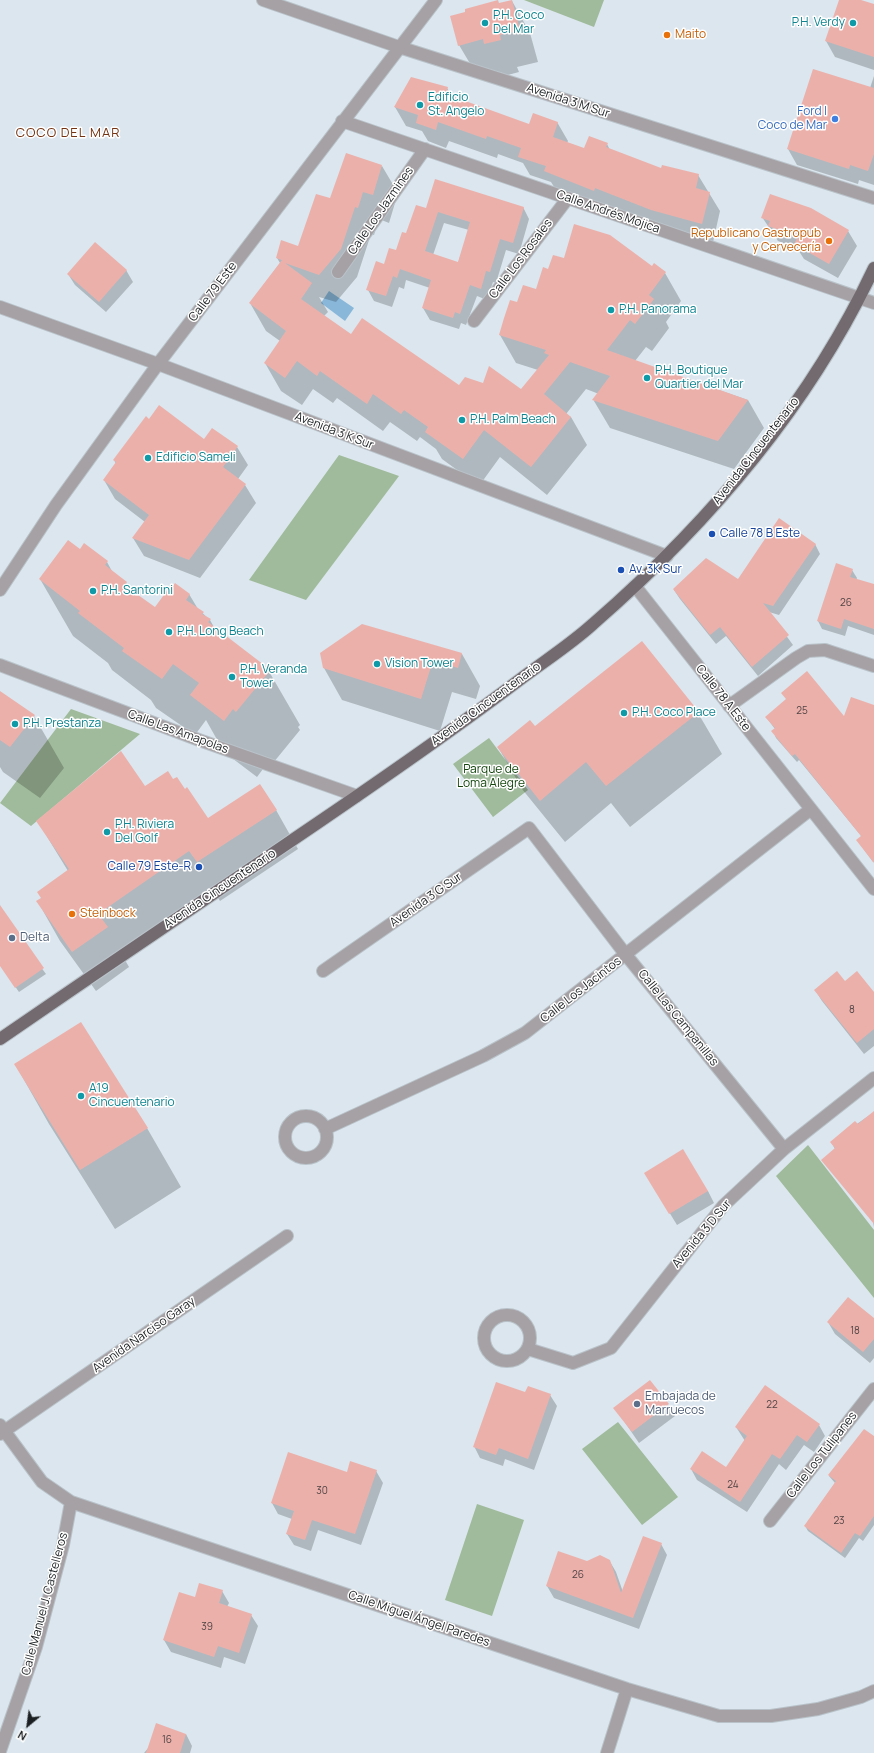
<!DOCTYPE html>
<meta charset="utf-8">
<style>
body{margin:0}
#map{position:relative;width:874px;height:1753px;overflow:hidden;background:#dbe6ee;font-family:Manrope,sans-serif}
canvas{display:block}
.north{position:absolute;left:8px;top:1705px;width:40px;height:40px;-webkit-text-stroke:3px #fff;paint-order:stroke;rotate:209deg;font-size:11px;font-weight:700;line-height:16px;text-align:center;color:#1c2022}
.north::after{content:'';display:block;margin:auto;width:14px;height:18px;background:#1c2022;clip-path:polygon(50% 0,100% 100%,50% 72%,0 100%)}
</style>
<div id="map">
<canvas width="874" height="1753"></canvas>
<div class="north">N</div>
</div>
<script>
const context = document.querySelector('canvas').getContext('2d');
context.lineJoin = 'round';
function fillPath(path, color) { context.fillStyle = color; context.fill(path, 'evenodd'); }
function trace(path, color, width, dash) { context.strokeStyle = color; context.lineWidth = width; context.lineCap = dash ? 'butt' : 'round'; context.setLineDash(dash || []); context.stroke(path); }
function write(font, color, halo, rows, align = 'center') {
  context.font = font + ' Manrope,sans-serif'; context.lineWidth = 3; context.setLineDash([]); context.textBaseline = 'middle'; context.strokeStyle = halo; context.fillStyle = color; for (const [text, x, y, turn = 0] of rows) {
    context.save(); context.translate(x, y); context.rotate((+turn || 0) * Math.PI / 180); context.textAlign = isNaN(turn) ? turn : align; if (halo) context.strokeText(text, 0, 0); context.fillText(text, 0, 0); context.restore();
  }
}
fillPath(new Path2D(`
 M524 0H604L594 27Z
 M339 455 399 476 306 600 249 580Z
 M71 709 140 734 31 826 0 803Z
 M489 738 528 790 493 817 453 764Z
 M808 1145 874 1230V1298L776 1176Z
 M618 1422 678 1497 642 1525 582 1449Z
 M477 1504 524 1520 492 1616 445 1600Z`), '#a0bb9b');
fillPath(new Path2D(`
 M329 291 354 308 345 321 321 303Z`), '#88b7d9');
fillPath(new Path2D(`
 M840 0H857L874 5V70L835 57 826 41Z
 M512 1 530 33 538 62 517 67 519 72 504 76 501 72 478 77 459 45 499 4Z
 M874 76V185L859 180 858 184 797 165 788 149 870 88Z
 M447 88 453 98 530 125 557 122 568 141 567 143 585 149 607 144 610 150 662 170 698 175 720 211 713 242 556 190 551 182 530 175 523 163 498 154 497 158 449 141 446 148 428 141 422 131 406 126 395 107Z
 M382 166 398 193 389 223 379 219 374 235 371 234 357 277 336 302 319 297 328 312 324 316 351 335 459 386 484 384 521 391 538 370 516 363 500 335 518 303 537 290 549 270 564 259 652 268 654 265 665 273 681 301 666 322 669 328 652 351 646 347 635 361 748 400 764 428 734 469 610 428 594 401 599 394 586 389 566 414 571 417 587 445 547 495 500 457 479 486 442 459 436 449 420 437 417 441 390 422 383 431 337 398 333 403 313 389 302 405 281 391 265 363 280 341 266 331 250 303 280 263 277 258 298 248 331 200Z
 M523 207 529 219 519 254 506 250 496 283 493 282 487 300 477 296 466 325 461 323 459 329 430 320 423 308 430 288 406 280 404 289 399 287 392 307 374 301 368 290 426 209ZM444 223 469 230 458 263 433 255Z
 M762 217 848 231 857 246 838 278 804 259 797 248 778 241Z
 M126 270 133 282 106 312 75 285 68 274Z
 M149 420 205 440 237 447 248 465 238 479 245 485 256 503 200 578 144 556 133 538 145 522 115 499 104 480 116 464 114 460Z
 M815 544 820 554 779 615 769 612 793 645 758 676 726 636 716 644 680 599 674 590 738 581Z
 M80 550 107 562 113 573 126 582 131 591 155 609 189 594 198 609 210 620 215 629 267 668 300 725 298 727 300 730 269 768 266 765 257 777 224 752 206 720 195 735 156 708 151 700 112 670 108 663 73 636 40 579Z
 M852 570 857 578 856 580 874 585V635L848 626 845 636 822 629 818 621Z
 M362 625 462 654 480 686 476 699 452 692 440 731 342 700 324 668Z
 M642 642 698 713 722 754 630 827 611 803 565 842 522 789 498 747 535 727Z
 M0 692 34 716 64 768 40 798 3 772 0 767Z
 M874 710V861L873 862 857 840 862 837 799 760 797 762 776 738 773 731 775 729 766 717 845 718Z
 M173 780 207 820 276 810 298 849 220 901 213 890 121 953 129 967 96 991 60 941 38 902 68 871 38 822 144 788Z
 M0 912 46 974 19 992 0 965Z
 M845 983 874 993V1046L864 1054 822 1001 815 990Z
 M15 1064 147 1128 181 1187 115 1229 49 1124Z
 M874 1112V1227L873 1222 822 1160 835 1149 831 1142Z
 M652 1184 708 1191 714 1203 677 1225Z
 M874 1320V1358L870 1363 835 1334 828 1322Z
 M650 1381 675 1416 639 1443 615 1408Z
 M526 1394 550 1395 557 1406 534 1470 505 1459 503 1466 480 1458 474 1446Z
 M819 1425 825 1436 814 1452 804 1445 786 1470 779 1464 747 1512 697 1480 691 1469H727L745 1441 736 1427Z
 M874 1438V1525L863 1541 859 1538 845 1558 808 1531 805 1526 835 1483 829 1476Z
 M376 1471 383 1483 361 1545 318 1530 311 1551 294 1545 287 1534 292 1519 278 1514 272 1503 347 1473Z
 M661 1544 667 1555 639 1629 554 1598 547 1586 588 1562 609 1560 616 1572 623 1592Z
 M222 1591 229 1603 227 1607 251 1615 258 1626 245 1664 224 1657 221 1668 171 1652 164 1640 195 1599Z
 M186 1734 192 1746 190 1753H144L149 1747Z`), '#0003');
fillPath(new Path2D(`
 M498 0 499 3 512 0 520 30 500 35 501 40 484 44 483 39 458 46 450 16 465 12V9Z
 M839 0H861L874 4V57L825 41Z
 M813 69 874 88V154L868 171 850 165 849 169 787 149Z
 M411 77 448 87 446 94 529 124 533 113 558 122 553 137 584 148 589 136 608 143 606 147 661 168 662 165 699 174 696 188 710 192 702 224 651 210 595 188 594 191 544 171 546 166 518 157 521 148 487 136 486 139 438 122 436 130 416 123 418 115 394 107Z
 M346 153 382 165 373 195 363 192 358 208 355 207 341 249 319 275 285 263 312 283 301 299 351 334 362 318 459 385 465 377 483 383 489 366 521 389 549 355 544 353 546 350 499 335 504 318 510 300 517 302 523 285 536 289 543 267 548 269 553 255 564 258 574 224 610 235 652 266 654 263 666 272 649 295 654 299 635 324 630 320 607 350 748 400 718 441 592 400 610 376 570 362 544 394 571 417 531 467 484 430 463 459 425 432 428 427 404 410 401 414 373 394 367 404 320 371 317 376 297 361 285 378 264 363 286 331 249 303 282 260 276 258 281 240 298 246 316 194 330 198Z
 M435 179 524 207 513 243 500 239 490 272 486 271 481 289 470 285 460 314 455 312 453 318 422 308 431 280 400 269 397 278 393 276 386 296 366 290 376 261 384 264 389 248 396 250 402 232 406 233 416 205 426 208ZM438 212 470 222 458 262 425 251Z
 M770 194 811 208 849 230 829 264 794 244 798 237 768 226 770 221 761 218Z
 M95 242 127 270 99 302 67 274Z
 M159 405 204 439 212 428 238 446 223 467 246 484 189 560 132 538 149 515 103 480 116 462 113 460 146 416 149 419Z
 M779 518 816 544 773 606 763 603 789 635 752 667 720 627 710 635 673 589 706 558 738 579Z
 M68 540 80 549 84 543 108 561 105 565 127 582 124 585 155 607 169 588 171 589 175 583 190 594 186 600 204 612 202 614 211 619 208 622 268 668 265 671 268 673 236 712 233 709 224 721 190 695 199 683 173 664 162 679 122 651 124 648 78 613 80 611 39 579Z
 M836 563 853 569 850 577 874 584V629L844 619 841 629 817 621Z
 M362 624 462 653 458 668 433 660 421 699 323 668 320 653Z
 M642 641 699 712 606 786 586 762 540 801 497 747 530 720 535 726Z
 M807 671 844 716 851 697 874 705V863L856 840 861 836 795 754 792 756 771 731 775 728 765 717 786 699 781 693Z
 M0 691 35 715 10 747 0 740Z
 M121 751 145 786 168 771 173 779 177 777 185 789 187 787 208 818 260 784 277 810 197 862 189 851 98 914 108 927 72 952 36 901 41 898 37 892 69 869 36 821Z
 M0 905 44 968 15 988 0 966Z
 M837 971 845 981 857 971 874 992V1029L857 1043 814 990Z
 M81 1022 148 1128 80 1170 14 1064Z
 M874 1111V1224L821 1160 835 1148 830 1142 855 1121 858 1124Z
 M683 1149 708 1191 669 1214 644 1173Z
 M848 1297 874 1318V1339L863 1352 827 1322Z
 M650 1380 669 1404 632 1432 613 1408Z
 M496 1382 525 1392 528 1386 551 1394 528 1459 499 1448 496 1455 473 1447Z
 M765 1385 820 1424 807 1442 797 1435 780 1459 772 1454 740 1502 690 1469 702 1451 726 1467 747 1436 735 1427Z
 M864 1429 874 1436V1516L860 1536 855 1533 841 1553 804 1526 836 1481 828 1475Z
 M288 1452 347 1472 350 1461 377 1470 355 1534 312 1520 305 1540 286 1534 294 1511 271 1503Z
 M643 1536 662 1543 633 1618 546 1586 558 1551 587 1561 600 1555 610 1560 621 1593Z
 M199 1583 223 1590 219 1603 252 1614 239 1653 218 1646 214 1657 163 1640 179 1592 195 1597Z
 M156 1723 186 1734 180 1753H146Z`), '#ecb0ab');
const minor = new Path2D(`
 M263 0 399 47 874 198
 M342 121 874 303
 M338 272 425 149
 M0 307 158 364 667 556
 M474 321 568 198
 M635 586 874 889
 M0 590 56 505 158 364 436 0
 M0 665 199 740 357 796
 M729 706 796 658 808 651 825 650 874 666
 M323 971 529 828 626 955 784 1149
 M285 1137a21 21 0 1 1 42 0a21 21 0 1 1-42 0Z
 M325 1129 483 1056 525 1033 811 809
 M484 1338a23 23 0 1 1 46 0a23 23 0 1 1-46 0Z
 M528 1349 573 1363 611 1348 723 1206 784 1149 874 1078
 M0 1425 42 1482 71 1502 627 1689 719 1716H771L818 1709 861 1697 874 1691
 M0 1434 287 1236
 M770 1521 874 1389
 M0 1751 36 1647 63 1545 71 1502
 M607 1753 627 1689`);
const major = new Path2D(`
 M0 1039C106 966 213 894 319 822 388 775 456 728 522 678 546 660 571 644 593 624 707 525 809 406 874 268`);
trace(minor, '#b9c2c9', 14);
trace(major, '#b9c2c9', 14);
trace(minor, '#a6a1a4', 12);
trace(major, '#726a6f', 12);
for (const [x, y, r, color] of [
 [485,23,4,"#0f9aa8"],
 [853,23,4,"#0f9aa8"],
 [667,35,4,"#e8710a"],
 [420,105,4,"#0f9aa8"],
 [835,119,4,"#3f7fe0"],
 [829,241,4,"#e8710a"],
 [611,310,4,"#0f9aa8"],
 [647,378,4,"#0f9aa8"],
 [462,420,4,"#0f9aa8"],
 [148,458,4,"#0f9aa8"],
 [712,534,4,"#1a4fb4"],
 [621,570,4,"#1a4fb4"],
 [93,591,4,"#0f9aa8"],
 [169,632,4,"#0f9aa8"],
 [377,664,4,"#0f9aa8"],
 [232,677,4,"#0f9aa8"],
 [624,713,4,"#0f9aa8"],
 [15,724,4,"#0f9aa8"],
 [107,832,4,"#0f9aa8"],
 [199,867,4,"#1a4fb4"],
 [72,914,4,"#e8710a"],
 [12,938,4,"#5c6f8a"],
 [81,1096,4,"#0f9aa8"],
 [637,1404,4,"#5c6f8a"]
]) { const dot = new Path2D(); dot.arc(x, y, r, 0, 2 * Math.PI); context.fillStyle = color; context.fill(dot); trace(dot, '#fff', 1.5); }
write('10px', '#504444', null, [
 ["26",846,603],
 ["25",802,711],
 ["8",852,1010],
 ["18",855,1331],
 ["22",772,1405],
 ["24",733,1485],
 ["30",322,1491],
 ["23",839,1521],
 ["26",578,1575],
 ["39",207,1627],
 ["16",167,1740]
]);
write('12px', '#0d838f', '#fff', [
 ["P.H. Coco",493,16],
 ["Del Mar",493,30],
 ["P.H. Verdy",845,23,"right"],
 ["Edificio",428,98],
 ["St. Angelo",428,112],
 ["P.H. Panorama",619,310],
 ["P.H. Boutique",655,371],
 ["Quartier del Mar",655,385],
 ["P.H. Palm Beach",470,420],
 ["Edificio Sameli",156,458],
 ["P.H. Santorini",101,591],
 ["P.H. Long Beach",177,632],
 ["Vision Tower",385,664],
 ["P.H. Veranda",240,670],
 ["Tower",240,684],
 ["P.H. Coco Place",632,713],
 ["P.H. Prestanza",23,724],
 ["P.H. Riviera",115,825],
 ["Del Golf",115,839],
 ["A19",89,1089],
 ["Cincuentenario",89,1103]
], 'left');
write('12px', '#c56008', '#fff', [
 ["Maito",675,35],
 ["Republicano Gastropub",821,234,"right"],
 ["y Cervecería",821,248,"right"],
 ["Steinbock",80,914]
], 'left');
write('12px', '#1c2022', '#fff', [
 ["Avenida 3 M Sur",568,101,18],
 ["Calle Los Jazmines",381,211,-55],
 ["Calle Andrés Mojica",608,212,19],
 ["Calle Los Rosales",521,259,-53],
 ["Calle 79 Este",213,292,-53],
 ["Avenida 3 K Sur",334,431,21],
 ["Avenida Cincuentenario",756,451,-52],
 ["Calle 78 A Este",723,698,52],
 ["Avenida Cincuentenario",486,704,-36],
 ["Calle Las Amapolas",178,732,20],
 ["Avenida Cincuentenario",220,889,-34],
 ["Avenida 3 G Sur",426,900,-35],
 ["Calle Los Jacintos",581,990,-38],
 ["Calle Las Campanillas",678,1018,51],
 ["Avenida 3 D Sur",702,1234,-50],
 ["Avenida Narciso Garay",144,1335,-35],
 ["Calle Los Tulipanes",822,1455,-52],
 ["Calle Manuel J. Castelleros",45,1604,-75],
 ["Calle Miguel Ángel Paredes",419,1619,19]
]);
write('12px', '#366cbe', '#fff', [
 ["Ford |",827,112],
 ["Coco de Mar",827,126]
], 'right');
write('12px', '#164399', '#fff', [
 ["Calle 78 B Este",720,534],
 ["Av. 3K Sur",629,570],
 ["Calle 79 Este-R",191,867,"right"]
], 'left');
write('12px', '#13450d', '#fff', [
 ["Parque de",491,770],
 ["Loma Alegre",491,784]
]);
write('12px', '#4e5e75', '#fff', [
 ["Delta",20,938],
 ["Embajada de",645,1397],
 ["Marruecos",645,1411]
], 'left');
context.letterSpacing = '1px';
write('13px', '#733312', '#fff', [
 ["COCO DEL MAR",68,133]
]);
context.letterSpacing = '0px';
</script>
